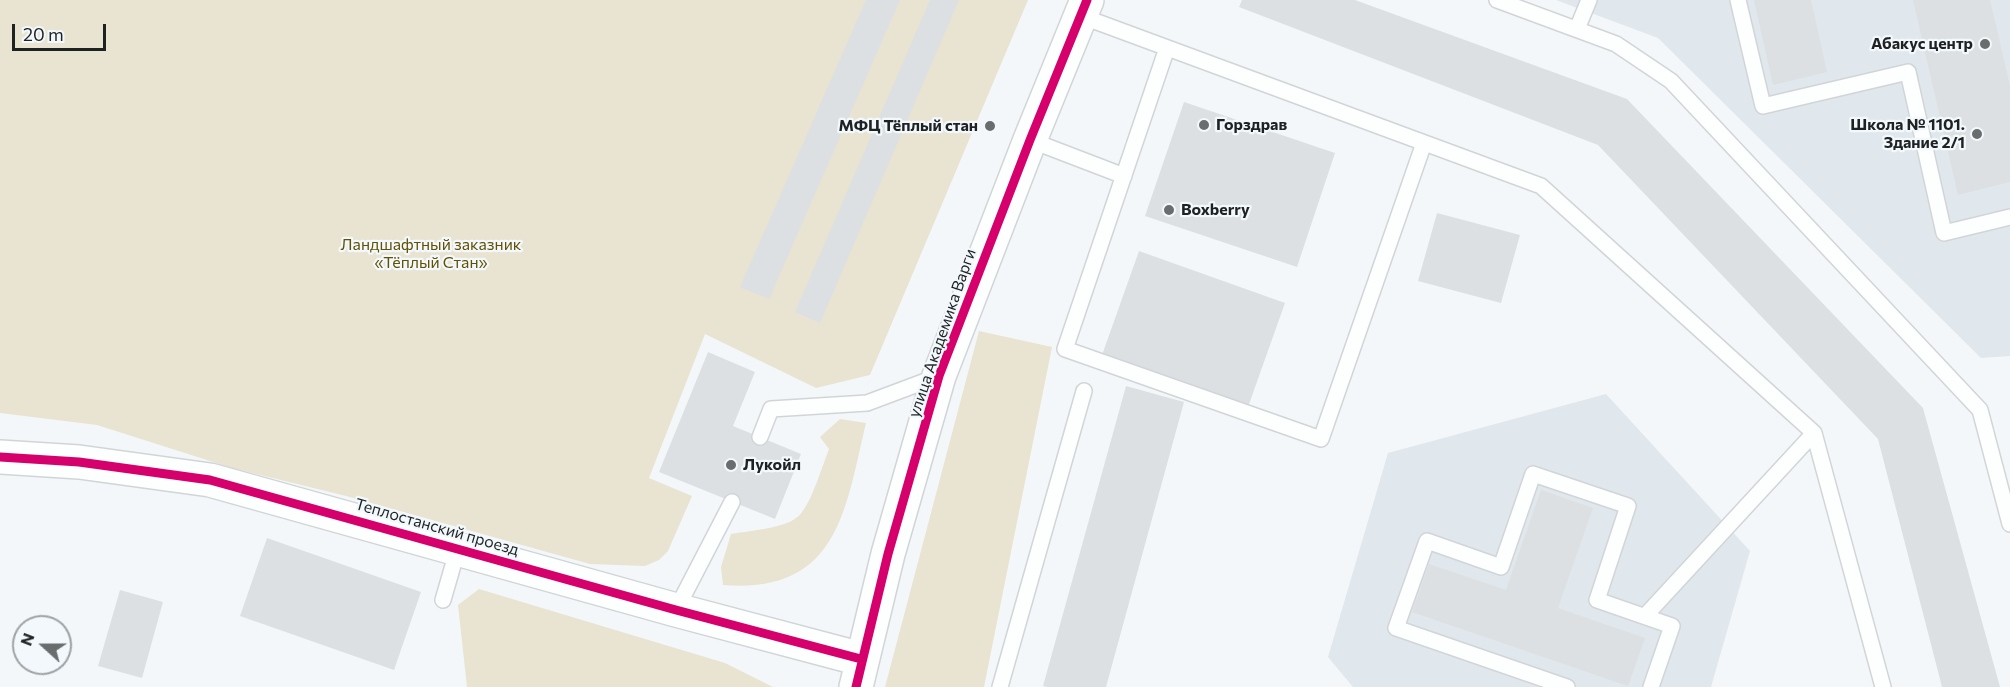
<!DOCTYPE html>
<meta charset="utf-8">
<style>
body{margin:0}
#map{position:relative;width:2010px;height:687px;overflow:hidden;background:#f4f7fa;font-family:Commissioner,sans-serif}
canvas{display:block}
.north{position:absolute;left:12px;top:615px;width:60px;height:60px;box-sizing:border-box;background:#f2f8fc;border:2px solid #9ea2a5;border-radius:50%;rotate:291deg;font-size:16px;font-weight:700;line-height:24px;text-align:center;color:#1f2223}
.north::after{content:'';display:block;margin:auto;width:21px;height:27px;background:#6a6d6e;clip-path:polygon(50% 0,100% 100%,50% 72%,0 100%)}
.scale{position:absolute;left:12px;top:24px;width:94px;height:27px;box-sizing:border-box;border:3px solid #1f2223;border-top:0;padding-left:8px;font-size:18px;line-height:21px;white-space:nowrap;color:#1f2223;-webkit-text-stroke:4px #f2f8fc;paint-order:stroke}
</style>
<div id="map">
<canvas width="2010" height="687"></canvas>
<div class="north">N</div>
<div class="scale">20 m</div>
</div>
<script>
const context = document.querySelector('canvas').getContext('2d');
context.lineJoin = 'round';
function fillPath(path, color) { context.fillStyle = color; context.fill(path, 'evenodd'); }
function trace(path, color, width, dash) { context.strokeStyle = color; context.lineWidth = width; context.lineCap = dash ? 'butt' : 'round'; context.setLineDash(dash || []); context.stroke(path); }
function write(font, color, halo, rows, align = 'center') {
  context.font = font + ' Commissioner,sans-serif'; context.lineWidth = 4.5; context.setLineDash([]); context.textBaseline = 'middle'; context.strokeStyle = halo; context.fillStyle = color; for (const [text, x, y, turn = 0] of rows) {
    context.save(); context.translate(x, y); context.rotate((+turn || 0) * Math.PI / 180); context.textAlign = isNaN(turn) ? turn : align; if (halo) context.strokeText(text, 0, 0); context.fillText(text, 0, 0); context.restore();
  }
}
fillPath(new Path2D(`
 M1556 0H2010V356L1981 358 1658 38Z
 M1606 394 1750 551 1711 687H1353L1328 657 1388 453Z`), '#e0e7ed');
fillPath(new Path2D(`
 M0 0H1028L870 375 816 388 705 334 649 478 692 496 668 551 659 560 645 566 590 564 346 496 232 468 97 425 0 413Z
 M979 331 1052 347 984 687H885Z
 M840 419 866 423C845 511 838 594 723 585L721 567 731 534C748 531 784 528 796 518 810 509 822 466 829 449L820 437Z
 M479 589 725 663 773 687H467L458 605Z`), '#e8e4d1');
fillPath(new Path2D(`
 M866 0H900L769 299 740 287Z
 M930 0H959L820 323 795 312Z
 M1242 0H1355L1627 99 1923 408 2000 687H1942L1878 439 1598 145 1239 7Z
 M1754 0H1811L1827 72 1773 85Z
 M1913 0H1990L2010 86V182L1958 195Z
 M1184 102 1335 153 1297 267 1145 216Z
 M1437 213 1520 235 1501 303 1418 281Z
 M1139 251 1285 303 1248 407 1102 355Z
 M708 352 755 372 733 426 801 454 775 519 659 472Z
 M1126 386 1184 402 1106 687H1047L1043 686Z
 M1541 490 1593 508 1558 608 1645 638 1628 686 1412 612 1429 564 1506 590Z
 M267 538 421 592 394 670 240 616Z
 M120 590 163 602 142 678 98 666Z`), '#dde0e2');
const service = new Path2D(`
 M1497 0 1616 44 1671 81 1980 410 2010 524
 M1738 0 1763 106 1908 72 1944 233 2010 217
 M1081 16 1541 186 1814 433 1883 687
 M1577 29 1589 0
 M1167 48 1065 349 1321 439 1424 143
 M1030 140 1124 176
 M760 437 771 409 867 403 939 376
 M443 600 458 548
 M676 610 732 502
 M1645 616 1814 433
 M1000 687 1084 391
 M1567 687 1396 628 1427 541 1501 567 1533 474 1628 506 1597 600 1672 626 1651 687`);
const tertiary = new Path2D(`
 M0 457 79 462 210 480 676 610 861 659
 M856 687 888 554 939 376 1030 140 1087 0`);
trace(service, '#d2d5d7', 18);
trace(tertiary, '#d2d5d7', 36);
trace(service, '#fdfefe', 15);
trace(tertiary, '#fdfefe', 33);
trace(new Path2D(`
 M0 457 79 462 210 480 676 610 861 659
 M856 687 888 554 939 376 1030 140 1087 0`), '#d6006c', 9);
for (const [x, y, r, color] of [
 [1985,44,6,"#6a6d6e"],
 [1204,125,6,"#6a6d6e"],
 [990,126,6,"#6a6d6e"],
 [1977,134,6,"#6a6d6e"],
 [1169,210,6,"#6a6d6e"],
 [731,465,6,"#6a6d6e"]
]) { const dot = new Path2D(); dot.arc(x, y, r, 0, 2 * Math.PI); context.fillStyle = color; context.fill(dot); trace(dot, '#f2f8fc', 2); }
write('bold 16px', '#1f2223', '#f2f8fc', [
 ["Абакус центр",1973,44],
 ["Горздрав",1216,125,"left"],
 ["Школа № 1101.",1965,125],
 ["Здание 2/1",1965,143],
 ["МФЦ Тёплый стан",978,126],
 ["Boxberry",1181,210,"left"],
 ["Лукойл",743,465,"left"]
], 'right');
write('16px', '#625100', '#f2f8fc', [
 ["Ландшафтный заказник",431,245],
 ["«Тёплый Стан»",431,263]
]);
write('16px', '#1f2223', '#f2f8fc', [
 ["улица Академика Варги",942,333,-71],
 ["Теплостанский проезд",437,527,16]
]);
</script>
